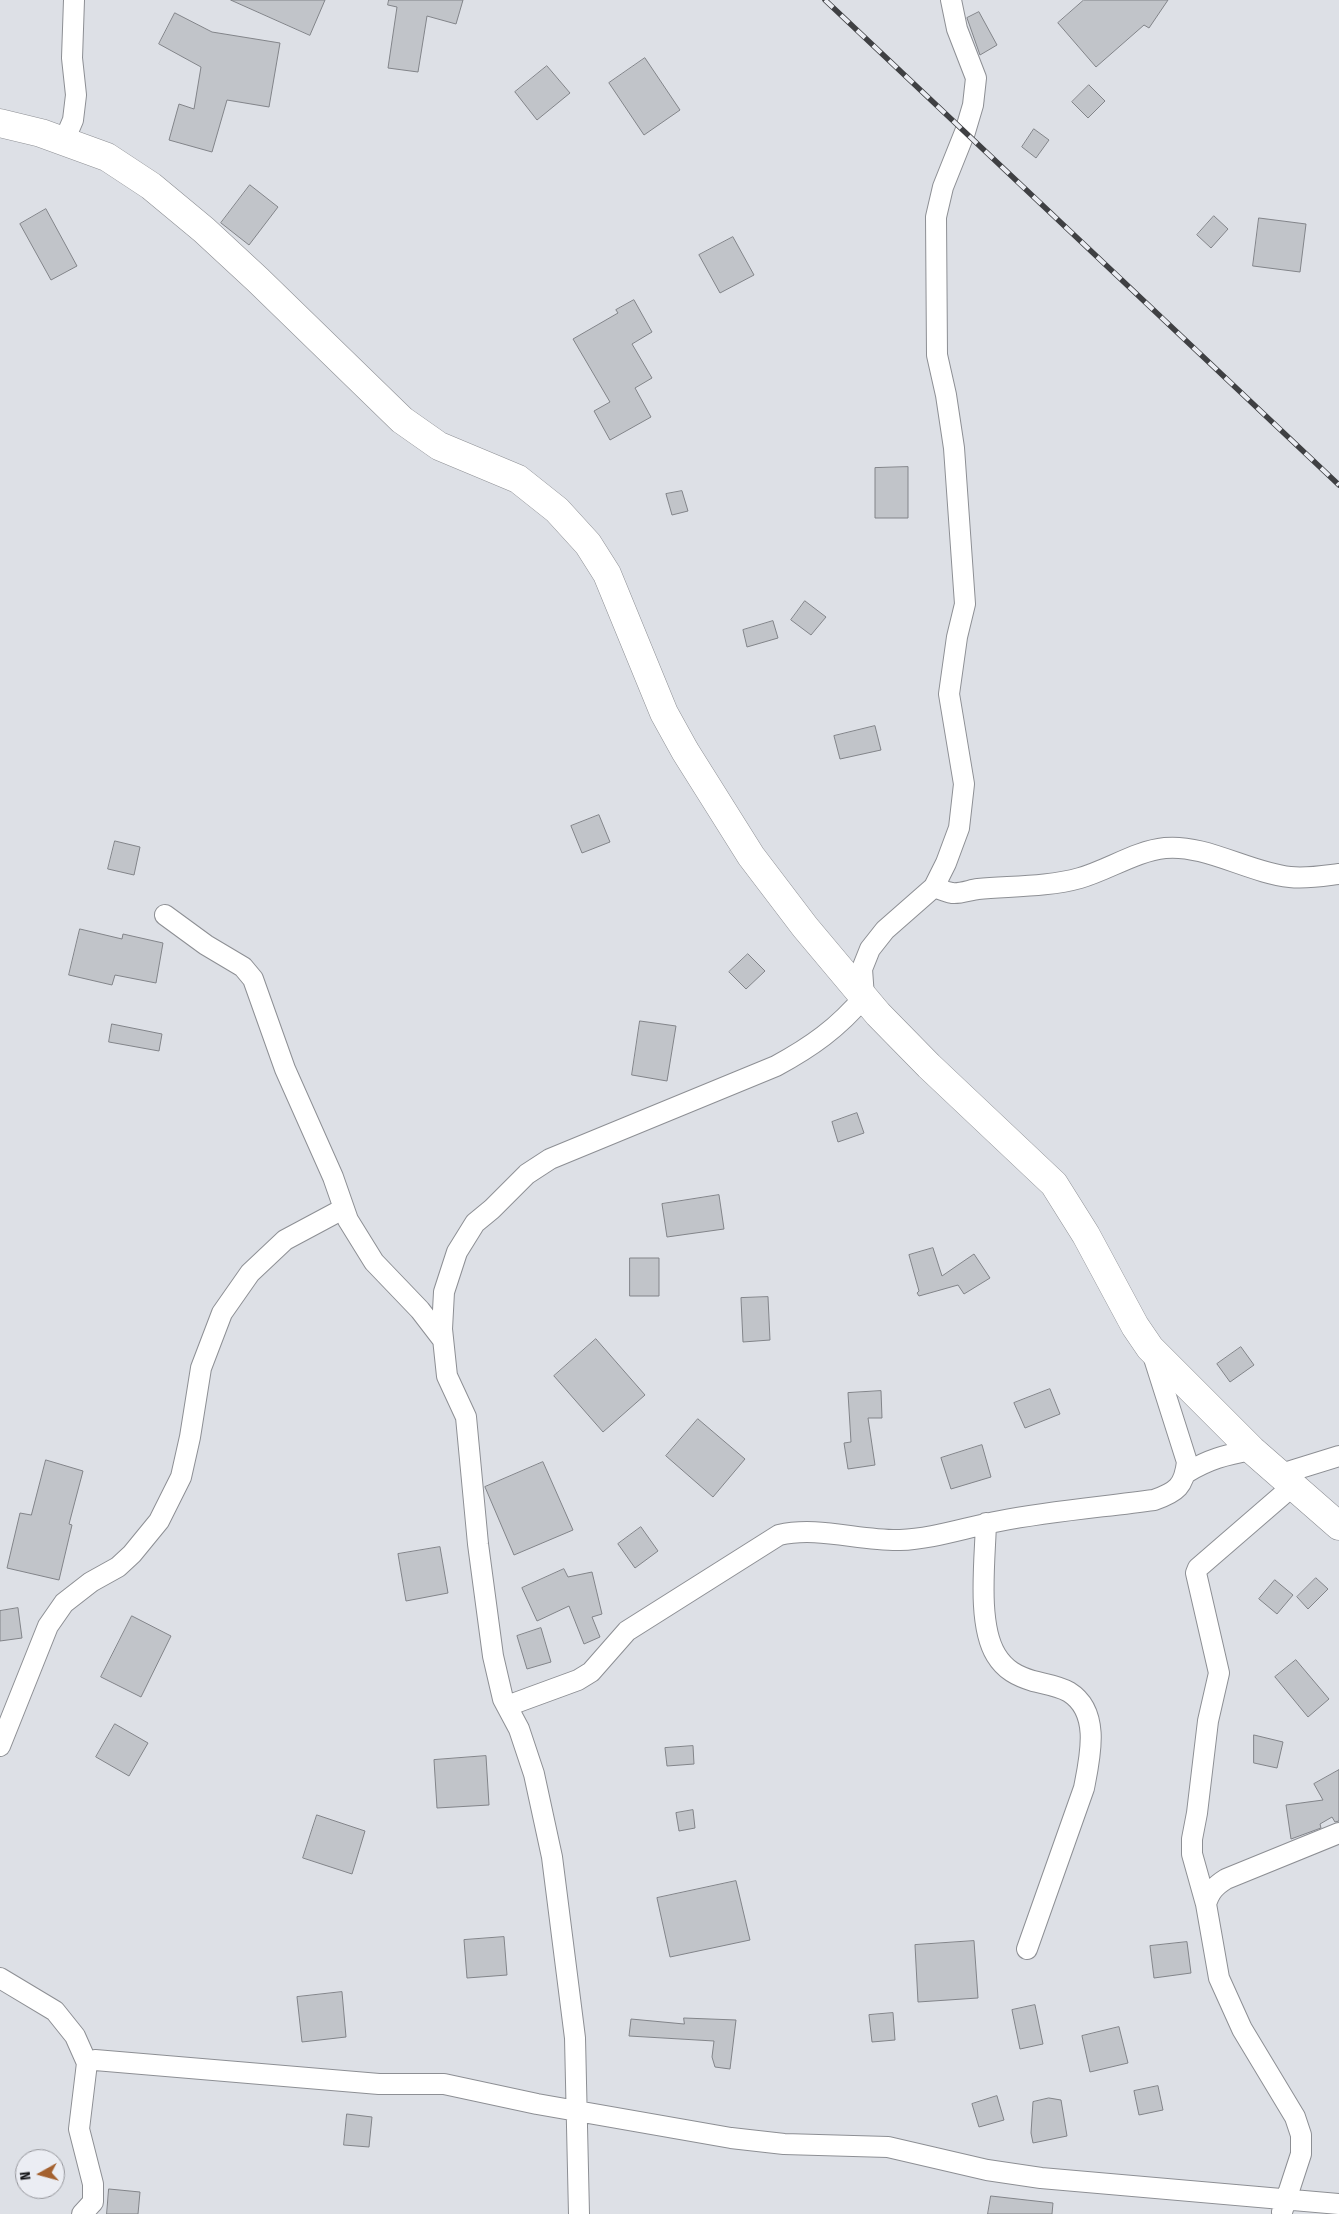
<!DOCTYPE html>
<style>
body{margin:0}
#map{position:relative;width:1339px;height:2214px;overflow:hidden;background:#dde0e6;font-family:"Fira Sans Condensed",sans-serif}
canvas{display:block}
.north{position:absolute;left:15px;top:2149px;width:50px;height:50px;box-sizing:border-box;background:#ebedf3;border:1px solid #95969b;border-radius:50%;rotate:263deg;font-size:14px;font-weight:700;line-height:20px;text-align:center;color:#131416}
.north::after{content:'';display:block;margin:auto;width:18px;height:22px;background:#a4612f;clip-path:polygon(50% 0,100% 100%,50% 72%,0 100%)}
</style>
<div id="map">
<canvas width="1339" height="2214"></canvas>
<div class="north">N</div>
</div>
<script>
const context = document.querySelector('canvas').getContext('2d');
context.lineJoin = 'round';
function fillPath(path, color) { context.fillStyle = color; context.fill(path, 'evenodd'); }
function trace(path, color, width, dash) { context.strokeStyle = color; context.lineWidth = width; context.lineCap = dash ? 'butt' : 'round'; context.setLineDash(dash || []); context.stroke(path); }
const building = new Path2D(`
 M231 0H325L310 35Z
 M389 0H463L456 24 427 16 418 72 388 68 397 7 388 5Z
 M1084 0H1168L1149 28 1144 25 1096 67 1058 23Z
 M979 12 997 45 980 55 967 18Z
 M175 13 212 32 280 43 269 107 227 100 212 152 169 140 179 104 194 109 201 67 159 44Z
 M645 58 680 110 644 135 609 83Z
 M547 66 570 93 537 120 515 92Z
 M1089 85 1105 101 1088 118 1072 102Z
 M1034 129 1049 140 1036 158 1022 147Z
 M250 185 278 207 249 245 221 223Z
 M46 209 77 266 51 280 20 224Z
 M1214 216 1228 229 1211 248 1197 235Z
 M1259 218 1306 224 1300 272 1253 266Z
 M733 237 754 275 720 293 699 255Z
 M634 300 652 332 632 344 652 378 635 388 651 417 610 440 594 411 610 402 573 339 618 313 616 310Z
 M908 467V518H875V468Z
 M682 491 688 511 672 515 666 494Z
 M805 601 826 617 811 635 791 620Z
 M773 621 778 638 747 647 743 630Z
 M875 726 881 750 840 759 834 736Z
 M599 815 610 842 582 853 571 826Z
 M115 841 140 847 134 875 108 869Z
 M80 929 122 939 123 934 163 943 156 983 115 975 112 985 69 975Z
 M748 954 765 971 746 989 729 972Z
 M640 1021 676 1026 667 1081 632 1075Z
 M112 1024 162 1034 159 1051 109 1042Z
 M857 1113 864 1133 838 1142 832 1122Z
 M719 1195 724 1229 667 1237 662 1204Z
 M933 1248 942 1276 974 1254 990 1278 964 1294 958 1285 919 1296 917 1293 919 1291 909 1255Z
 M630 1258H659V1296H630Z
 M768 1297 770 1340 743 1342 741 1298Z
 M596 1339 645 1395 603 1432 554 1376Z
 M1241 1347 1254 1365 1230 1382 1217 1364Z
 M1050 1389 1060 1414 1025 1428 1014 1403Z
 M881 1391 882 1418H868L875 1465 848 1469 844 1443 851 1442 848 1393Z
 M698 1419 745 1459 713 1497 666 1456Z
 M982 1445 991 1477 951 1489 941 1458Z
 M46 1460 83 1471 69 1524 72 1525 59 1580 7 1568 20 1513 31 1515Z
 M543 1462 573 1530 514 1555 485 1487Z
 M641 1527 658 1551 635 1568 618 1544Z
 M440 1547 448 1593 406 1601 398 1554Z
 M564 1569 568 1577 592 1572 602 1614 592 1617 600 1637 584 1644 569 1606 537 1621 522 1588Z
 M1316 1578 1328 1589 1308 1609 1297 1597Z
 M1275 1580 1293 1595 1277 1614 1259 1599Z
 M18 1608 22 1638 0 1641V1611Z
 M132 1616 171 1636 141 1697 101 1677Z
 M541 1628 551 1662 527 1669 517 1636Z
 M1296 1660 1329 1699 1308 1717 1275 1677Z
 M115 1724 148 1743 129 1776 96 1757Z
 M1254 1735 1283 1742 1277 1768 1254 1763Z
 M693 1746 694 1764 667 1766 665 1748Z
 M486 1756 489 1805 437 1808 434 1760Z
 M1339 1770V1821L1335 1822 1332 1817 1320 1824 1321 1828 1291 1839 1286 1805 1323 1800 1314 1784Z
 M693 1810 695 1828 679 1831 676 1813Z
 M317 1815 365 1831 352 1874 303 1858Z
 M736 1881 750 1940 670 1957 657 1898Z
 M504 1937 507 1975 467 1978 464 1940Z
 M974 1941 978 1998 918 2002 915 1945Z
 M1187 1942 1191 1973 1154 1978 1150 1946Z
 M342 1992 346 2037 302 2042 297 1997Z
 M1035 2005 1043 2044 1020 2049 1012 2010Z
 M893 2013 895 2040 872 2042 869 2015Z
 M684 2018 736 2020 730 2069 715 2067 712 2057 714 2041 629 2036 631 2019 684 2024Z
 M1119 2027 1128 2063 1090 2072 1082 2036Z
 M1158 2086 1163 2110 1139 2115 1134 2091Z
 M997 2096 1004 2120 979 2127 972 2104Z
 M1049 2098 1061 2100 1067 2136 1033 2143 1031 2133 1033 2102Z
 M347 2114 372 2117 369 2147 344 2145Z
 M109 2189 140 2192 138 2214H107Z
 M991 2196 1053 2203 1052 2214H988Z`);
fillPath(building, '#c1c4c9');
trace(building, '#828489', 1);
const street = new Path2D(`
 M64 141 73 120 76 95 72 58 74 0
 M934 887C940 889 946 892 952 893 960 894 970 890 978 889 1011 886 1048 887 1080 878 1108 870 1136 851 1165 848 1205 844 1250 873 1290 877 1306 879 1323 876 1339 874
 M165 915 206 945 243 967 253 979 285 1069 333 1177 348 1220 374 1262 420 1310 443 1340
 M1186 1473C1209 1459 1225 1455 1252 1450
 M1281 1474 1339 1456
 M986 1523C985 1560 977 1624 996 1655 1005 1670 1017 1676 1033 1681 1045 1684 1059 1686 1069 1692 1101 1712 1090 1757 1084 1788L1027 1949
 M507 1706 578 1680 591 1672 627 1631 779 1535C818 1526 860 1541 900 1540 933 1539 967 1527 1000 1521 1051 1511 1103 1507 1154 1500 1177 1492 1184 1486 1187 1462L1152 1352
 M0 1746 48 1626 64 1603 91 1582 118 1567 132 1554 159 1521 181 1477 190 1437 201 1368 222 1313 250 1273 285 1240 343 1209
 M1206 1904C1210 1891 1215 1886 1226 1879L1339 1833
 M0 1978 55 2011 75 2036 87 2063 95 2060 379 2084H444L537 2104 731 2138 784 2144 888 2147 987 2170 1041 2178 1339 2204
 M1282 2212 1301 2154V2135L1295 2117 1242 2029 1219 1978 1206 1904 1192 1854V1839L1197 1813 1208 1721 1219 1673 1196 1573 1198 1568 1294 1485
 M82 2214 93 2202V2184L79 2129 87 2063
 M579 2214 575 2038 552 1857 534 1774 519 1729 503 1699 493 1656 478 1544 466 1417 447 1376 442 1329 444 1292 457 1252 475 1223 492 1209 527 1174 550 1159 776 1066C811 1047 838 1028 864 997L862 969 870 949 885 930 934 887 946 863 959 828 964 784 949 694 957 637 965 604 954 448 946 395 937 355 936 217 943 187 965 132 973 105 976 78 957 29 951 0`);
const secondary = new Path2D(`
 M0 123 41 133 107 157 151 186 204 230 258 280 402 420 439 446 518 479 557 510 588 544 607 574 664 713 685 751 751 856 805 927 878 1014 929 1066 1054 1184 1086 1235 1135 1326 1150 1348 1252 1450 1339 1526`);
trace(street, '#8d8f94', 22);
trace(secondary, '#8d8f94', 29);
trace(street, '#fff', 20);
trace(secondary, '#fff', 28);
const rail = new Path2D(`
 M825 0 1339 485`);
trace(rail, '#3f4043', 5.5);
trace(rail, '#ebedf3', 4, [11]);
</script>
